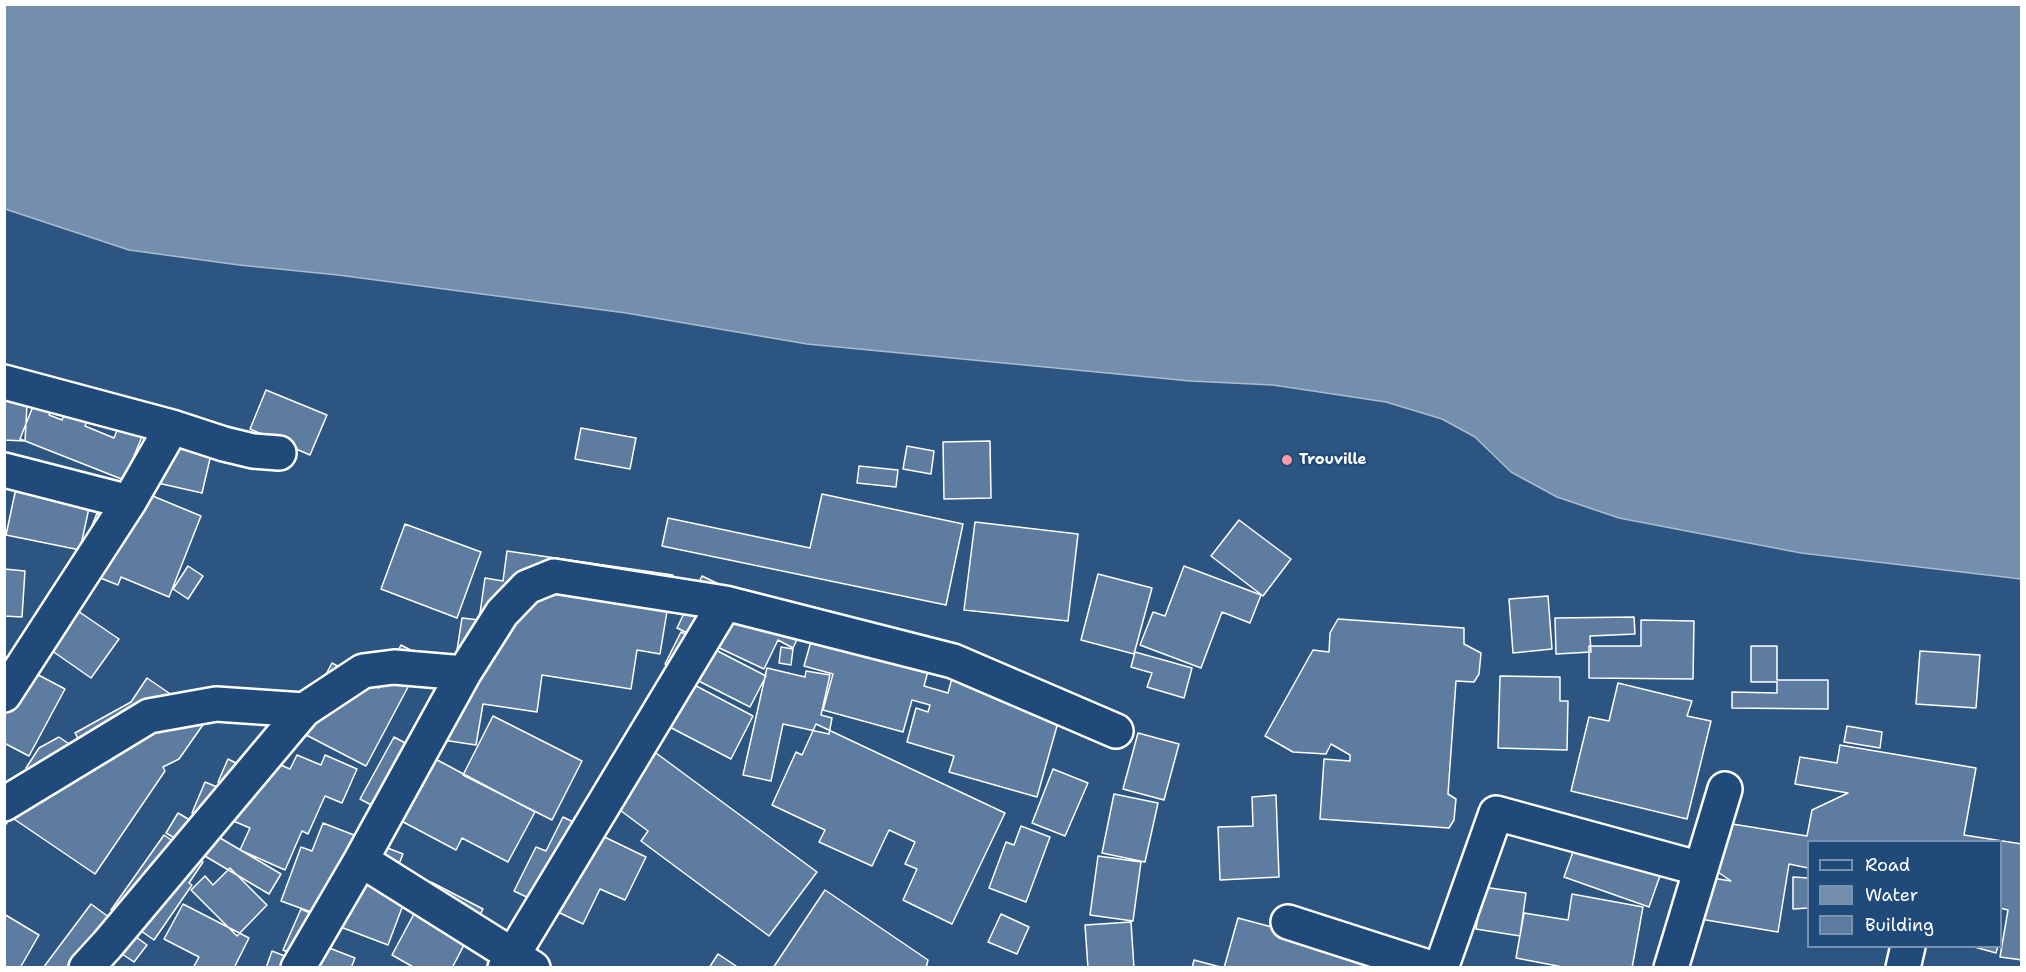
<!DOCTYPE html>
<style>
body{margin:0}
#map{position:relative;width:2026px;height:972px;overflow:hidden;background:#2c5582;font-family:"Shantell Sans",sans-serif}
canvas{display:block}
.frame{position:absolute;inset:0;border:6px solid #fff;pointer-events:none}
.legend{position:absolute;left:1807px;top:840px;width:195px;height:108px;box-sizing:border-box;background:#1f4a7a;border:2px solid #7992af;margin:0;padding:8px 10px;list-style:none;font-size:18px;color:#fff}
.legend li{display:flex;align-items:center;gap:12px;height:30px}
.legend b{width:30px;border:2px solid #7992af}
</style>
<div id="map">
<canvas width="2026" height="972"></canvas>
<div class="frame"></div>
<ul class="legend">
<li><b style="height:8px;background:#1f4a7a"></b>Road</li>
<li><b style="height:16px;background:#748fad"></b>Water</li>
<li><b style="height:16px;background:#5e7c9f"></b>Building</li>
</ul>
</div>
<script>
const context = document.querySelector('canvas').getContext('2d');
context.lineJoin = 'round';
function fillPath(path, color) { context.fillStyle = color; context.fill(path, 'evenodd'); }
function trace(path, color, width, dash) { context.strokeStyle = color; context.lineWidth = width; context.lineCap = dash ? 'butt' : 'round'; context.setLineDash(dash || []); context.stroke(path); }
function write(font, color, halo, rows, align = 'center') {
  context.font = font + ' "Shantell Sans",sans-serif'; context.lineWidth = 4.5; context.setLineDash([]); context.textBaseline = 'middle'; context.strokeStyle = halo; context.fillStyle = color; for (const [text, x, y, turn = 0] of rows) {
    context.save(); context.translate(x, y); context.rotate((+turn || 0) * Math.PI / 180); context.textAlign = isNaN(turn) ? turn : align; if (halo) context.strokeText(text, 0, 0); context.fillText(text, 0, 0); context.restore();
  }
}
const water = new Path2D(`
 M5 4 2021 5V579L1801 553 1619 518 1557 497 1511 472 1475 437 1442 419 1386 402 1273 385 1190 381 807 344 626 313 338 275 239 265 129 250 5 209Z`);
fillPath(water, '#748fad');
trace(water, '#acbcce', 1.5);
const building = new Path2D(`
 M4 385 28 387 25 441 4 440Z
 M266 390 327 415 310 455 250 429Z
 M39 391 56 397 49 415 62 420 70 399 93 408 85 426 114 438 125 410 149 420 124 480 20 439Z
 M153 419 216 433 202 493 140 479Z
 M581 428 636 438 630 469 575 459Z
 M990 441 991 498 944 499 943 442Z
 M907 446 934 451 931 474 903 469Z
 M859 466 898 470 896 487 857 483Z
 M19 474 93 489 80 550 6 535Z
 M131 487 201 516 169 597 121 577 118 585 75 568 97 513 117 522Z
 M822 494 963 524 946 605 662 546 668 518 810 548Z
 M1239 520 1291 559 1263 596 1211 556Z
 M975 522 1078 534 1068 621 964 610Z
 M405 524 481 552 457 618 381 589Z
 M507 551 673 575 660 654 637 650 631 689 542 675 537 712 483 704 476 745 443 740 462 618 479 620 485 578 503 581Z
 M188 566 203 576 188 599 173 589Z
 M1184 566 1261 595 1250 623 1222 612 1201 668 1140 645 1153 612 1165 616Z
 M4 569 25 571 22 617 4 616Z
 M1098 574 1152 588 1134 654 1081 640Z
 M702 576 804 625 793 648 778 640 764 669 677 628Z
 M1548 596 1552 649 1513 653 1509 599Z
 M75 609 119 639 91 678 48 648Z
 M1634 617 1635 634 1590 636 1591 652 1556 654 1555 618Z
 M1338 619 1464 628V644L1481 653 1479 674 1474 682 1456 681 1448 794 1456 799 1454 820 1449 828 1320 819 1324 759 1350 761V755L1331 744 1326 754 1293 752 1265 736 1313 650 1329 652 1330 633Z
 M817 620 931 660 924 686 948 693 956 663 1066 694 1037 797 949 772 954 756 907 742 916 708 928 712 930 705 912 700 903 732 823 710 833 674 804 666Z
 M1641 620 1694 621 1693 679 1589 678V646H1641Z
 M681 632 766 676 750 707 665 664Z
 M401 645 424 657 366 766 283 723 310 705 332 663 379 688Z
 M1751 646H1777V680H1828V709L1732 708V692L1777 693V682H1751Z
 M781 647 793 649 791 665 779 663Z
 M1920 651 1980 655 1976 708 1916 704Z
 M1135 652 1192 668 1184 698 1147 687 1152 673 1131 667Z
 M10 660 65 689 29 756 4 743V671Z
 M767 668 805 677 806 671 830 675 821 715 832 718 829 734 783 724 771 781 743 775Z
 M666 670 753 716 731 759 662 723Z
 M1500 676 1560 677V701H1568L1567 750 1498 748Z
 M147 678 207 719 179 759 163 767 165 771 95 874 11 817 4 827V784L36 805 48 787 29 774 26 768 39 748 59 737 88 757 75 733 131 702Z
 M1618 683 1692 701 1687 716 1711 721 1687 819 1571 791 1589 717 1609 721Z
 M493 716 582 761 552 820 463 775Z
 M816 724 1005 813 952 924 903 900 917 869 905 864 915 842 889 830 872 866 819 842 825 830 772 805 796 752 802 755Z
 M1847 726 1882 732 1880 748 1844 742Z
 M1138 733 1179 744 1164 800 1123 789Z
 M633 736 817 872 769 936 641 841 648 831 593 790Z
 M394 737 535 812 508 862 462 838 456 850 360 799Z
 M1840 745 1976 768 1964 835 2022 844V960L2000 957 2008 910 2000 908V842H1808V868L1789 864 1778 932 1700 919 1706 877 1731 881 1712 868 1720 822 1807 836 1812 810 1848 793 1795 784 1800 757 1837 763Z
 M253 753 290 769 297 755 321 765 325 755 357 769 342 803 325 796 308 834 302 831 285 870 240 850 250 828 219 815 215 823 192 813 205 782 234 794Z
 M228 759 244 767 233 789 218 782Z
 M1053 769 1088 783 1065 836 1032 823Z
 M1114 794 1158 803 1145 862 1102 853Z
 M1276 795 1279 877 1220 880 1218 827 1253 826 1252 797Z
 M178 813 281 874 269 894 166 833Z
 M563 817 646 857 625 900 600 889 583 924 514 891 536 847 546 851Z
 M1584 821 1669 850 1649 907 1564 877Z
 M323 823 403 854 395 874 412 881 388 945 338 926 314 913 281 901 301 847 312 851Z
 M1021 826 1050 837 1026 902 989 888 1006 842 1014 845Z
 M164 835 203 862 189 883 192 885 154 940 111 910Z
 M1098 856 1141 862 1133 921 1090 915Z
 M230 868 267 905 237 936 191 890 205 876 213 885Z
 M1793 877 1808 878V908L1793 909Z
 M431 882 483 909 452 968H415L392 955Z
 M1483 887 1526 893 1520 936 1476 929Z
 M825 890 928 960 926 968H773Z
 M1572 894 1643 907 1632 968H1568L1516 958 1524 913 1568 920Z
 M91 904 147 945 134 962 119 952 107 968H43Z
 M183 904 249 938 234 968H193L199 957 164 939Z
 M301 909 323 919 306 960 283 950Z
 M4 914 39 935 20 968H4Z
 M1001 914 1029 927 1017 954 988 942Z
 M1238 918 1403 962 1402 968H1224Z
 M1131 922 1134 968H1088L1085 925Z
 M319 944 355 958 351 968H309Z
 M1971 946H1998L1996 953Z
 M272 951 305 964 303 968H266Z
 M718 954 739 968H709Z
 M1194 960 1224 968H1192Z`);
fillPath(building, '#5e7c9f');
trace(building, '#fff', 1.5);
const street = new Path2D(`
 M4 382 172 427 224 444 253 451 279 453
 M4 470 129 502
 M4 695 129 502 172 427
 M4 804 149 716 216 704 304 710
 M361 860 533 968
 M1288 922 1431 968
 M86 968 107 945 304 710 363 671 394 667 464 673
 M298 968 361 860 464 673 502 613 527 587 554 576 725 603 953 661 1116 731
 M505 968 725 603
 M1441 968 1496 813 1701 869
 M1671 968 1725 789
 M1903 968 1908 946`);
trace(street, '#fff', 38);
trace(street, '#1f4a7a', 33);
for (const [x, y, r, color] of [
 [1287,460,6,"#ff9aa2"]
]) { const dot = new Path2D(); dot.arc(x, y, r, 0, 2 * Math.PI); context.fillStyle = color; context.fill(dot); trace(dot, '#1f4a7a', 2); }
write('bold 15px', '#fff', '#1f4a7a', [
 ["Trouville",1299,460]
], 'left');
</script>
